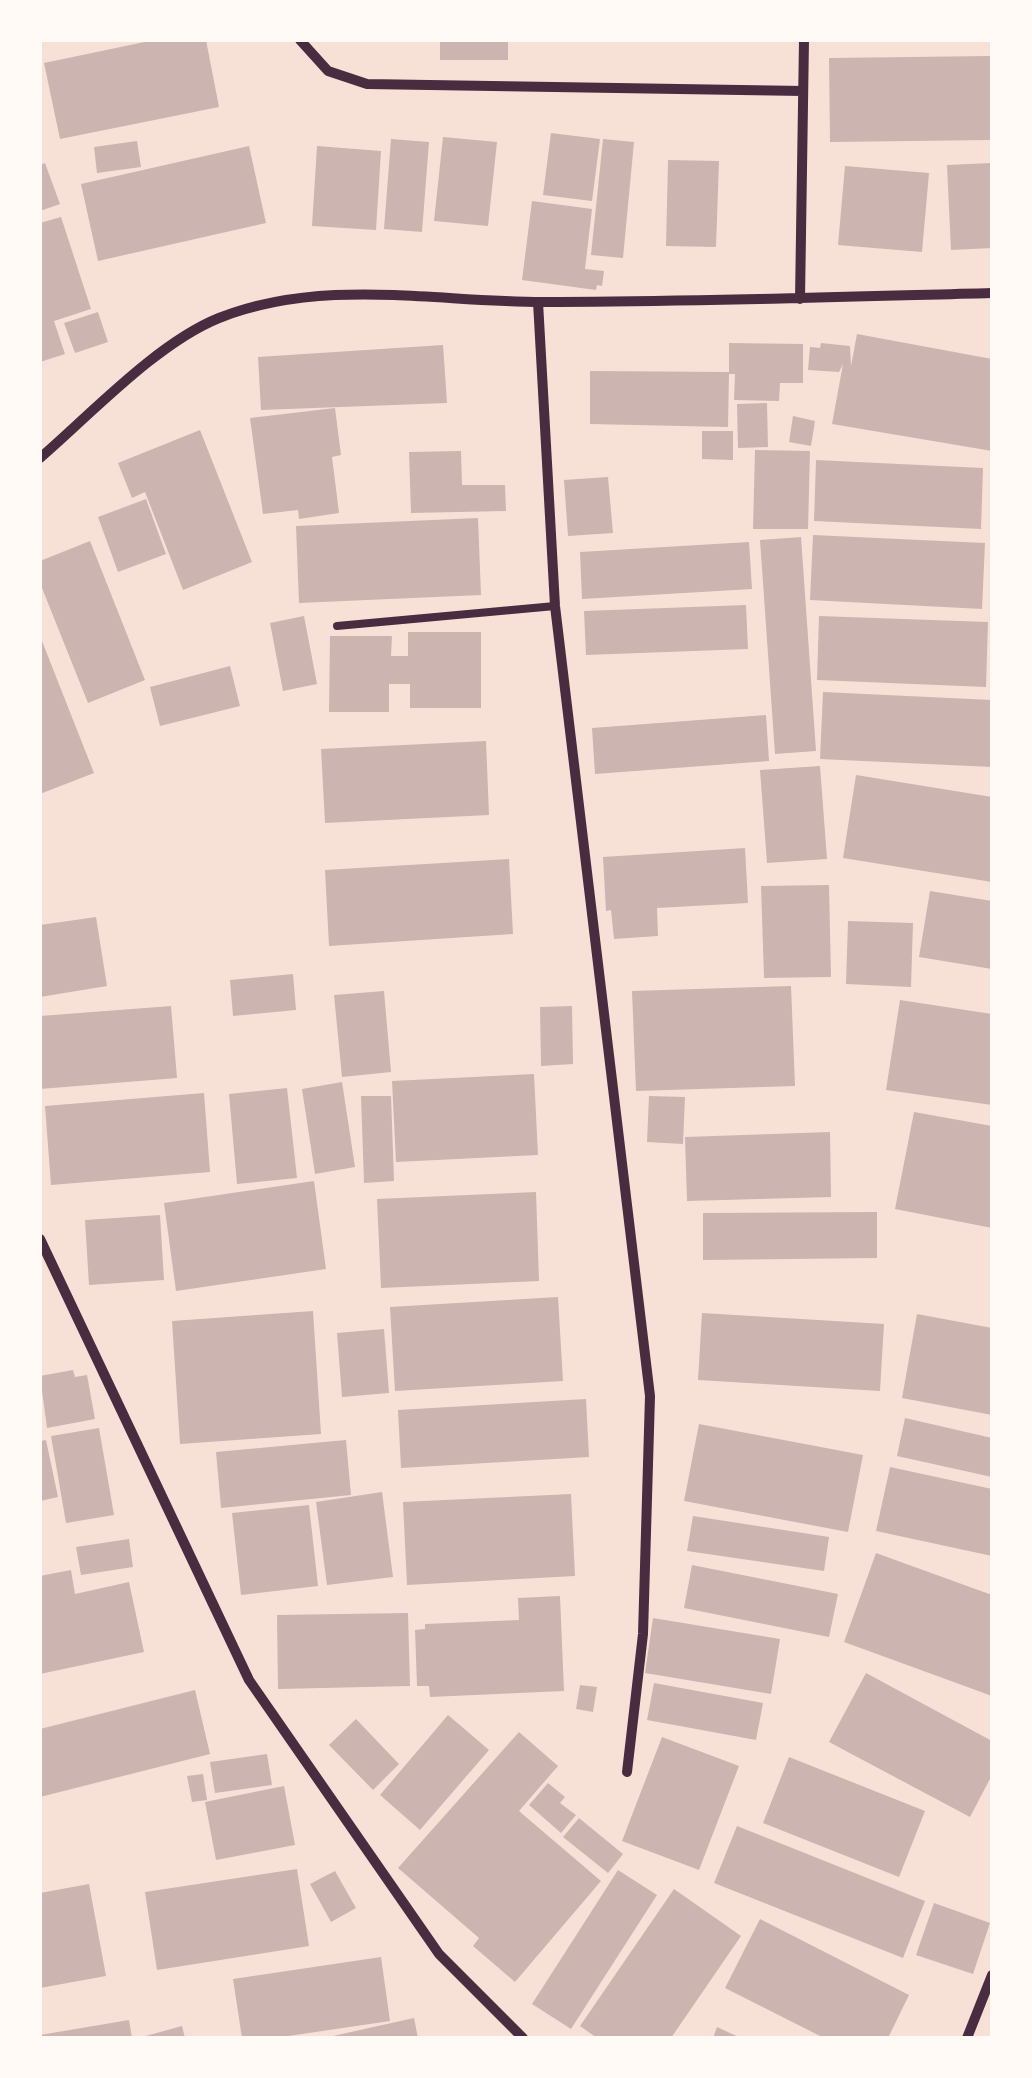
<!DOCTYPE html>
<style>
body{margin:0}
#map{position:relative;width:1032px;height:2078px;overflow:hidden;background:#f7e1d7;font-family:Barlow,sans-serif}
canvas{display:block}
.frame{position:absolute;inset:0;border:42px solid #fffaf5;pointer-events:none}
</style>
<div id="map">
<canvas width="1032" height="2078"></canvas>
<div class="frame"></div>
</div>
<script>
const context = document.querySelector('canvas').getContext('2d');
context.lineJoin = 'round';
function fillPath(path, color) { context.fillStyle = color; context.fill(path, 'evenodd'); }
function trace(path, color, width, dash) { context.strokeStyle = color; context.lineWidth = width; context.lineCap = dash ? 'butt' : 'round'; context.setLineDash(dash || []); context.stroke(path); }
fillPath(new Path2D(`
 M154 40H206L219 107 60 139 44 63Z
 M440 40H508V60H440Z
 M992 56V140L830 142 829 58Z
 M551 133 600 139 592 201 543 195Z
 M443 137 497 142 488 226 434 221Z
 M391 139 429 142 422 232 384 229Z
 M603 139 634 142 623 258 591 255Z
 M137 141 141 167 97 173 94 147Z
 M249 146 266 223 98 261 81 184Z
 M317 146 381 151 376 230 312 226Z
 M668 160 719 161 716 247 666 246Z
 M45 163 60 204 40 211V165Z
 M992 163V248L951 250 947 165Z
 M845 166 929 173 922 252 838 245Z
 M532 201 592 209 585 269 604 271 602 286 597 285 596 290 522 280Z
 M61 217 91 309 54 321 65 354 40 362V223Z
 M98 312 108 342 75 353 64 323Z
 M857 334 992 359V451L832 424 843 364 839 372 808 370 810 347 820 348 821 343 850 346 851 366Z
 M729 343 803 344V383H780L779 401 734 400 735 374H729L728 427 590 424V371L729 372Z
 M443 345 447 403 261 410 258 357Z
 M767 403 768 447 738 448 737 404Z
 M335 408 341 455 332 457 339 513 299 519 298 510 263 514 250 418Z
 M793 416 815 421 811 446 789 442Z
 M200 430 252 562 183 590 145 492 132 498 118 463Z
 M702 431H733V460L702 459Z
 M755 450 810 451 808 529H753Z
 M461 451 462 485H505L506 511 411 513 409 452Z
 M816 460 983 468 981 529 814 521Z
 M608 477 613 533 568 536 564 480Z
 M146 499 166 554 118 572 98 517Z
 M478 518 481 595 299 603 296 526Z
 M813 535 985 543 982 609 810 600Z
 M801 537 816 751 775 754 760 540Z
 M90 541 145 680 88 703 40 583V561Z
 M749 542 752 589 582 599 580 552Z
 M746 605 748 649 586 655 584 611Z
 M304 616 317 684 283 691 270 623Z
 M819 616 988 622 986 687 817 680Z
 M408 632H481V708H410V684H389V712H329L330 636H392L391 656H408Z
 M40 636 94 773 40 794Z
 M230 666 240 706 160 726 150 687Z
 M823 692 992 700V767L820 759Z
 M766 715 769 761 595 774 592 728Z
 M486 741 489 815 325 823 321 749Z
 M820 766 827 859 767 863 760 770Z
 M856 775 992 797V882L843 858Z
 M745 848 748 903 657 908 658 936 614 939 611 910 606 911 603 857Z
 M509 859 513 934 329 946 325 870Z
 M829 885 831 977 764 978 761 886Z
 M930 891 992 901V969L919 957Z
 M96 917 107 986 40 997V925Z
 M848 921 913 923 911 987 846 984Z
 M293 974 296 1010 233 1016 230 980Z
 M791 986 795 1086 636 1091 632 991Z
 M384 991 391 1072 342 1077 334 995Z
 M900 1000 992 1014V1105L886 1090Z
 M171 1006 177 1078 40 1089V1016Z
 M572 1006 573 1064 541 1066 540 1007Z
 M534 1074 538 1155 396 1162 392 1081Z
 M342 1082 355 1167 315 1174 302 1089Z
 M287 1088 297 1178 237 1184 229 1094Z
 M204 1093 210 1172 51 1185 45 1106Z
 M361 1096H391L394 1181 364 1183Z
 M649 1096 685 1097 683 1144 647 1142Z
 M914 1112 992 1126V1228L895 1209Z
 M830 1132 831 1197 687 1201 685 1137Z
 M314 1181 326 1269 176 1291 164 1203Z
 M536 1192 539 1281 381 1288 377 1199Z
 M877 1212V1258L703 1260V1213Z
 M160 1215 164 1280 89 1285 85 1220Z
 M558 1297 563 1381 395 1391 390 1307Z
 M313 1311 321 1434 180 1444 172 1321Z
 M702 1313 884 1324 880 1391 698 1380Z
 M917 1314 992 1328V1415L902 1398Z
 M384 1329 389 1393 342 1397 337 1333Z
 M73 1370 75 1377 87 1375 95 1419 47 1428 40 1376Z
 M586 1399 589 1457 401 1468 398 1410Z
 M905 1418 992 1438V1477L897 1456Z
 M699 1424 863 1455 848 1532 684 1501Z
 M99 1428 114 1515 66 1523 51 1436Z
 M46 1440 58 1497 40 1501V1441Z
 M346 1440 351 1495 221 1508 216 1452Z
 M890 1467 992 1489V1556L876 1531Z
 M382 1492 393 1577 327 1585 316 1502Z
 M571 1494 575 1576 407 1585 403 1502Z
 M309 1505 318 1586 241 1595 232 1513Z
 M693 1516 829 1537 824 1571 687 1551Z
 M129 1539 133 1567 81 1575 76 1547Z
 M876 1553 992 1595V1696L844 1642Z
 M692 1565 838 1594 829 1637 684 1608Z
 M71 1570 75 1594 129 1582 144 1652 40 1674V1576Z
 M560 1596 564 1691 430 1697 429 1686H417L415 1630 425 1629V1624L519 1620 518 1598Z
 M408 1613 410 1686 278 1689 277 1615Z
 M653 1618 780 1639 771 1694 645 1673Z
 M866 1673 992 1741V1775L970 1817 829 1742Z
 M654 1683 763 1703 756 1740 647 1720Z
 M580 1685 597 1687 593 1712 576 1709Z
 M195 1690 210 1754 40 1797V1729Z
 M448 1715 489 1750 420 1830 380 1795Z
 M356 1719 399 1764 373 1790 329 1745Z
 M519 1732 558 1766 519 1811 601 1881 515 1982 473 1946 479 1938 398 1868Z
 M662 1737 739 1766 699 1870 622 1841Z
 M267 1754 272 1785 215 1793 210 1762Z
 M789 1757 925 1811 899 1877 763 1823Z
 M203 1774 207 1800 192 1802 187 1776Z
 M548 1783 565 1797 560 1803 576 1815 561 1833 529 1805Z
 M284 1786 295 1845 216 1860 205 1802Z
 M579 1818 623 1854 608 1873 563 1837Z
 M737 1826 925 1901 903 1958 714 1883Z
 M297 1869 309 1946 157 1970 145 1892Z
 M618 1870 657 1895 571 2029 532 2004Z
 M335 1871 356 1908 331 1922 310 1884Z
 M89 1884 106 1976 40 1988V1893Z
 M674 1889 741 1936 671 2038H597L580 2026Z
 M934 1903 990 1923 973 1974 916 1955Z
 M760 1919 909 1995 888 2038H824L725 1988Z
 M381 1957 390 2021 275 2038H242L233 1979Z
 M414 2018 418 2038H333V2036Z
 M129 2020 132 2038H40V2035Z
 M182 2026 185 2038H142V2037Z
 M717 2027 741 2038H713Z`), '#ccb4b1');
trace(new Path2D(`
 M337 626 555 606`), '#4a2c40', 8);
trace(new Path2D(`
 M300 40 328 71 367 84 803 91
 M800 299 804 40
 M538 302 555 606 650 1396 643 1634 627 1772
 M40 458C91 414 157 343 219 318 324 277 434 302 543 302 693 302 842 297 992 293
 M40 1239 249 1680 439 1954 523 2038
 M967 2038 992 1975`), '#4a2c40', 10);
</script>
